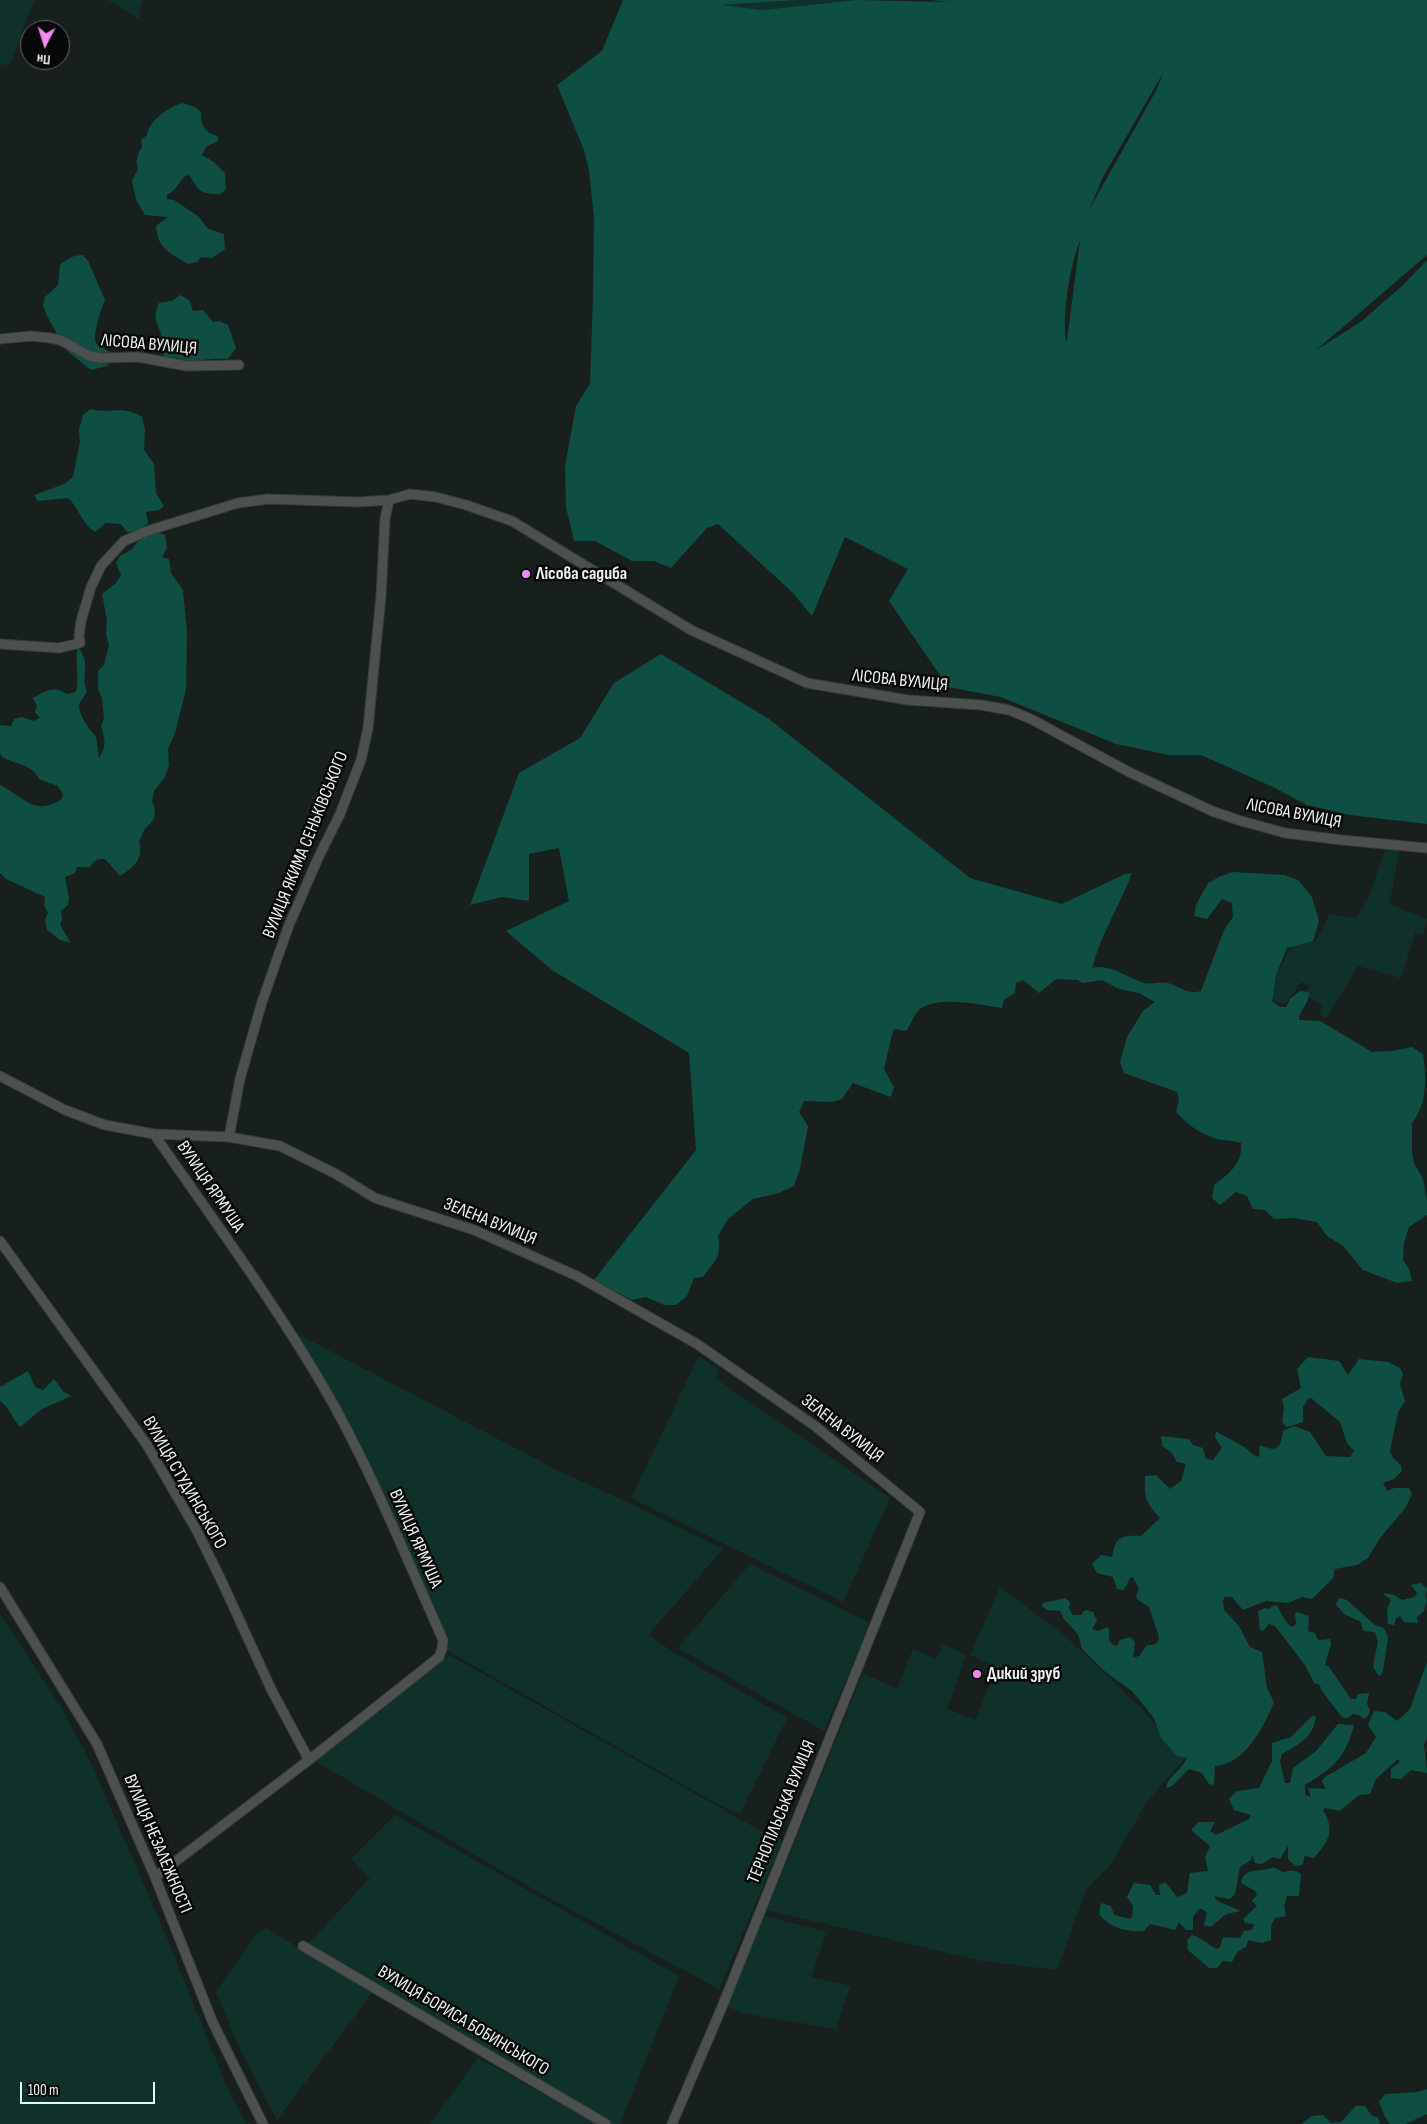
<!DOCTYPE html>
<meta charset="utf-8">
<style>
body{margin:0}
#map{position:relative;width:1427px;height:2124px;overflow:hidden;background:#18201e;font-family:"Sofia Sans Condensed",sans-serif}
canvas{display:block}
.north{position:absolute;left:20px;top:20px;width:50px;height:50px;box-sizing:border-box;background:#060908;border:1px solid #636766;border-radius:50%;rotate:185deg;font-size:14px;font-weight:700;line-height:20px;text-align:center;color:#eef3f2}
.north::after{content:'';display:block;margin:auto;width:18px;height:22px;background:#f38af1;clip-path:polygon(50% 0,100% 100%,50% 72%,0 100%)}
.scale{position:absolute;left:20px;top:2082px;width:135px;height:22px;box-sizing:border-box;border:2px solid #eef3f2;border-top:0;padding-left:6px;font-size:15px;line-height:18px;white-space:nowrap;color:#eef3f2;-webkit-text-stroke:4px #060908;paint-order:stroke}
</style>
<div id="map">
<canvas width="1427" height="2124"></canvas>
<div class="north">Пн</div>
<div class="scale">100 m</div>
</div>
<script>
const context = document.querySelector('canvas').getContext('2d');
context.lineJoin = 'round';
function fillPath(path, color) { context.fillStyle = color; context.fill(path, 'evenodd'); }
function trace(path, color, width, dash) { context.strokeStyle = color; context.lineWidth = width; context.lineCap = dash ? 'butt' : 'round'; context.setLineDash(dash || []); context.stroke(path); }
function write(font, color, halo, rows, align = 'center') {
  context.font = font + ' "Sofia Sans Condensed",sans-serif'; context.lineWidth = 5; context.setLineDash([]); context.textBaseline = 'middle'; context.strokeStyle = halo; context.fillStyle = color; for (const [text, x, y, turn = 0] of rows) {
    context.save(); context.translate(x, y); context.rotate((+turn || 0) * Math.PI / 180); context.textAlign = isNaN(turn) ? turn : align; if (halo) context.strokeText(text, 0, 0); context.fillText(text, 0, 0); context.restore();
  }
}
fillPath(new Path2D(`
 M0 0H34L10 65 2 64 0 67Z
 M108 0H143L140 7 139 19Z
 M669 0H856L763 10Z
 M1386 847 1400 849 1389 904 1427 919 1423 935 1415 933 1401 978 1358 966 1327 1018 1319 1015 1323 1005 1305 995 1310 986 1301 982 1285 1005 1266 997 1296 936 1315 943 1330 914 1356 918 1369 897Z
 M294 1332 559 1471 631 1504 723 1549 648 1635 675 1653 787 1718 740 1813 725 1808 446 1650 347 1420Z
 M699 1356 719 1370 715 1378 890 1498 843 1602 631 1498Z
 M750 1564 870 1623 824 1731 678 1648Z
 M1000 1587 1062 1633 1139 1706 1185 1758 1148 1800 1111 1864 1087 1888 1057 1970 982 1961 767 1910 863 1673 897 1689 913 1649 936 1659 943 1644 966 1655 947 1709 976 1720 996 1666 970 1655Z
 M0 1614 62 1709 90 1761 165 1933 229 2092 247 2124H0Z
 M451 1656 761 1831 782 1841 719 1989 540 1893 315 1761 442 1658Z
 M395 1815 679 1976 620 2124H609L307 1945 370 1878 351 1859Z
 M762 1915 826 1932 811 1977 850 1986 836 2029 742 2013 727 2006Z
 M267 1928 311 1956 374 1990 277 2120 239 2047 216 1992 258 1932Z
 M478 2058 597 2124H430Z`), '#10312a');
fillPath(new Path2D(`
 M623 0H795L721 5 763 10 856 0 950 2 930 0H1427V255L1315 351 1362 321 1403 285 1427 260V824L1350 815 1307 805 1273 787 1201 755H1169L1116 744 1001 697 948 687 889 601 908 569 845 537 812 616 791 591 718 524 707 528 671 568 654 561H632L595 541H574L566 507 565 466 576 406 590 384 593 297 594 217 589 170 584 150 557 85 602 51ZM1163 73 1157 89 1089 210 1103 177ZM1080 241 1067 340 1066 341C1062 317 1070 263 1080 241Z
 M183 103 195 107 201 112C200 125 205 133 218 136V141L206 147 202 155 214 162 225 173 226 189 221 194C200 194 200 192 189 175L185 176 173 191 167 195V199L174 200 199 217 208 229 224 234 225 249 212 258 201 257 197 262 188 264C171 253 157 249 156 226L168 217 145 215 136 200 132 181 138 169C135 160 137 155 142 147L141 140 147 135C149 120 170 106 183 103Z
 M83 255 88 261 105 300C102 307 92 336 96 343 99 346 106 349 109 352L111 360 107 366 91 370 66 350 47 316 43 305 45 297 58 285 60 264 74 256Z
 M180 295 189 300 193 311 203 310 213 322 219 321 228 325 236 348 228 359C215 357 202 361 188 361 179 361 176 355 165 358 159 349 164 343 161 334 157 320 152 319 159 303L172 301Z
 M90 409C112 415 120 404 142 417L145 430 144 450 154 464 156 493 164 506 159 510 146 512 148 523 138 531 127 532 121 524 106 523 95 532C82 524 79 508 68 498L38 501 34 495 64 484 73 477 80 442 79 429 83 415Z
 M156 532 165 535 167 548 162 557 169 559 171 573 183 590 187 633 186 690 175 733 168 749 169 765 165 777 154 791 152 801 155 809 154 819 144 830 139 842C144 859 134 867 120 876L105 859C97 859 94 860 90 867H77L75 873 65 877 69 898 68 905 61 911 62 919 60 925 71 943 60 940 47 930 45 919 48 913 44 905 45 897 6 879 0 873V785C25 797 33 817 62 799L63 794 58 786 39 779C33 765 15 764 2 757L0 753V725L11 726 14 719 22 717 33 721 40 718 35 712 37 706 33 698C47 691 52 685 67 694L76 692C80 678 74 661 78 648 92 662 80 678 87 691 85 696 80 701 79 705 78 714 90 731 96 736L99 758C107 746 105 739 101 726L104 719 102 698 98 689V671L104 665 109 645 106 634 107 620 102 594 116 583 121 575 116 563 120 556 132 549 138 541Z
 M661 654 769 719 970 878 1062 904 1125 874 1132 873C1120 905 1101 934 1092 968 1109 963 1128 978 1144 983 1151 985 1160 981 1168 983 1181 987 1187 995 1201 991L1224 930 1233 917 1232 903 1222 899 1207 919 1194 916 1196 905 1208 883 1221 876 1233 872 1284 875 1298 880 1312 897 1319 921 1313 941 1287 948 1276 975 1272 1001 1280 1007H1286L1290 999 1300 991 1309 992C1309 1006 1299 1009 1299 1020L1320 1021 1372 1052 1392 1051 1412 1047 1423 1054C1427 1080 1427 1104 1412 1123V1152L1414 1163 1423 1179 1427 1201V1215L1409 1227 1404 1243 1403 1260 1409 1269 1412 1281 1397 1283 1363 1270 1343 1246 1327 1236 1317 1222 1294 1218 1274 1219 1265 1210 1253 1209 1247 1196 1236 1192 1220 1205 1212 1198 1214 1185C1229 1174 1243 1163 1241 1143 1233 1140 1223 1141 1214 1138 1199 1133 1187 1124 1176 1112L1179 1099 1177 1092 1124 1073 1120 1062 1127 1037 1143 1011 1155 1002 1139 993 1119 989 1102 980 1083 983 1077 980 1056 979 1039 993 1023 980 1016 983 1015 993 1004 1000 1002 1008C980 1005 935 994 918 1011 914 1015 910 1026 906 1031L894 1029C889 1043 888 1055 884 1069L894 1087 891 1097 853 1083 842 1099 832 1102 804 1101 799 1112 808 1126 800 1169 794 1186 779 1193 753 1199 728 1219 718 1236C722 1257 715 1261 703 1277L694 1278 687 1296 676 1305H664L646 1297 632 1300 594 1280 696 1150 689 1053 552 970 506 931 569 901 559 848 529 854V901L502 897 470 905 519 773 580 738 614 683Z
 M1308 1357 1339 1361 1348 1375 1359 1359 1388 1362 1400 1368 1403 1374 1400 1384 1405 1401 1398 1412 1390 1451 1393 1458 1401 1465 1402 1471 1394 1479 1383 1483 1387 1491 1394 1488H1409L1412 1494 1406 1507 1380 1538 1368 1558 1357 1565 1335 1569 1333 1578 1312 1599 1302 1597 1288 1603 1266 1601 1243 1610 1232 1597H1225L1223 1600 1224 1610 1239 1626 1250 1647 1262 1652 1267 1688 1274 1702C1264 1727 1244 1765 1215 1766L1214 1785 1209 1784 1202 1773 1189 1769 1172 1786 1166 1788C1168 1776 1182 1770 1187 1758L1177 1756 1161 1738 1154 1718 1132 1691 1103 1670 1082 1649 1078 1634 1064 1619 1060 1611 1047 1610 1042 1606 1043 1603 1065 1598 1070 1602 1069 1609 1073 1615H1081L1085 1610 1093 1612 1097 1621 1092 1629 1098 1631 1107 1627 1109 1629V1640L1113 1645 1117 1646 1120 1640 1130 1637 1135 1642 1133 1658 1139 1656 1147 1645C1153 1645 1159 1645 1159 1637L1149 1607 1137 1599 1136 1596 1139 1589 1133 1577 1130 1578 1124 1590 1117 1589 1113 1577 1097 1573 1092 1564 1101 1555 1112 1557C1116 1537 1120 1535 1141 1536L1160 1518C1146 1502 1144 1499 1145 1476L1156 1475 1170 1489 1181 1481 1186 1464 1177 1462 1172 1453 1162 1446 1161 1436 1189 1439 1193 1445 1203 1448 1206 1459 1213 1460 1222 1448 1215 1437 1216 1431C1226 1438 1248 1447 1253 1455L1259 1457 1260 1445C1278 1453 1280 1448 1283 1431L1294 1426 1310 1432 1326 1456 1350 1457 1354 1451 1347 1443 1340 1422 1311 1398 1308 1399 1303 1407V1422L1287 1427 1282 1422 1284 1408 1282 1399 1301 1388 1297 1369Z
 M28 1371 35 1387 43 1390 54 1379 63 1391 71 1396 42 1409 20 1427C12 1418 10 1408 0 1401V1387Z
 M1421 1583 1427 1589 1425 1596 1427 1600 1424 1611 1417 1617 1418 1623 1404 1622 1400 1616 1396 1618 1394 1625 1388 1624 1387 1609 1391 1600 1383 1594 1384 1593 1394 1595 1402 1600 1415 1597 1417 1593 1411 1585Z
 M1339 1598 1347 1600 1376 1626 1382 1627 1385 1630 1388 1637 1383 1671 1380 1676 1378 1675 1373 1667 1378 1641 1375 1632 1363 1631 1361 1622 1344 1614 1336 1605Z
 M1277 1605 1283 1617 1289 1625 1293 1627 1296 1624 1295 1614 1297 1612 1309 1616 1308 1631 1315 1633 1318 1640 1330 1639 1331 1644 1325 1665 1329 1667 1351 1699H1356L1358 1694 1369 1693 1367 1704 1370 1711 1368 1716 1364 1719 1359 1715 1353 1714 1348 1718 1342 1717 1321 1690 1320 1685 1314 1683 1305 1665 1275 1626 1269 1624 1263 1631 1260 1630 1258 1611 1265 1608 1269 1609 1272 1606Z
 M1427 1662V1739L1424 1744 1427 1773 1411 1770 1401 1779 1391 1778V1769L1400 1762 1398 1759 1376 1779 1370 1794 1359 1795 1340 1811 1325 1808 1323 1810C1336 1832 1328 1841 1314 1858L1305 1856 1302 1865 1295 1866 1288 1859V1846L1280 1859 1273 1857 1262 1864 1255 1863 1252 1855 1251 1860 1240 1867 1235 1894 1230 1899 1214 1896 1217 1901 1241 1911 1226 1914 1211 1927 1204 1925 1207 1913 1202 1909H1199L1193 1917V1930H1186L1179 1922 1175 1930 1150 1924 1144 1931C1127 1932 1111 1929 1099 1914L1101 1903 1111 1906 1114 1915 1130 1919 1132 1917 1133 1906 1127 1897 1134 1883 1150 1885 1156 1895H1160L1159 1885 1165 1882 1177 1897 1187 1893 1190 1873 1208 1871 1205 1857 1210 1846 1191 1830 1198 1822H1215L1210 1831 1216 1835 1249 1819 1251 1815 1234 1810 1229 1799 1237 1791 1259 1788 1272 1761V1743L1291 1737 1313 1715 1316 1717C1313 1738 1299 1744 1282 1754L1280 1761 1285 1783H1290L1293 1768 1316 1751 1338 1724 1354 1725C1345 1759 1334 1767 1305 1785V1795L1311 1797 1308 1788 1326 1789 1322 1781 1325 1777 1366 1753 1376 1737 1368 1725 1374 1711 1385 1712 1397 1721 1410 1709Z
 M1273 1867 1283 1872C1290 1871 1296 1869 1301 1875L1299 1896H1287L1284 1905 1286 1916 1275 1918 1271 1926V1940L1262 1943 1248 1940 1246 1947 1238 1951 1232 1962 1223 1961 1217 1968H1209L1188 1950 1187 1940 1192 1935C1201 1937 1208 1945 1217 1949L1220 1947 1223 1937 1240 1938 1244 1931 1252 1930 1254 1924 1245 1923 1243 1919 1257 1906 1252 1901 1257 1895 1255 1891 1241 1883C1243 1866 1263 1873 1273 1867Z
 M1427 2089V2114L1405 2124H1390L1384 2115 1379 2102 1385 2094 1418 2092Z
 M1356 2106H1365L1372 2116 1378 2117 1380 2124H1301L1312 2116 1323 2115 1331 2123 1341 2122Z`), '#0f4e43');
const minor = new Path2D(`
 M0 339 31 336 50 338 60 340 90 356 101 358 138 357 187 366 239 365
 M0 644 59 648 80 643 79 636 81 621 91 587 101 566 124 541 147 531 238 503 268 499 358 502 389 500 410 494 436 497 466 505 512 521 691 630 807 683 908 700 981 705 1009 710 1031 719 1129 772 1212 811 1238 820 1285 833 1342 840 1427 848
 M0 1076 65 1110 105 1125 154 1134 229 1137 280 1146 336 1174 375 1198 474 1230 577 1276 697 1344 815 1426 920 1512 722 2007 672 2124
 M154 1134C211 1217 272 1299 323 1386 370 1467 405 1555 443 1640L442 1649 439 1657 309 1760 155 1877
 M229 1137 240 1079 262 1002 289 925 319 856 340 814 361 760 368 728 381 596 385 519 389 500
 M0 1241 147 1445 197 1531 223 1584 272 1691 309 1760
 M0 1587 97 1744 155 1877 213 2023 263 2124
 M303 1946 606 2124`);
trace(minor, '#363e3c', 11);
trace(minor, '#4c504f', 9);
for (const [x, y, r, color] of [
 [526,574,5,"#f38af1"],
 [977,1674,5,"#f38af1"]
]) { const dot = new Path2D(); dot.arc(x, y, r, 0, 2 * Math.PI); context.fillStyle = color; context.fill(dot); trace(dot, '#060908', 2); }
write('18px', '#eef3f2', '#060908', [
 ["ЛІСОВА ВУЛИЦЯ",149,345,5],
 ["ЛІСОВА ВУЛИЦЯ",900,681,6],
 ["ЛІСОВА ВУЛИЦЯ",1294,814,11],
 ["ВУЛИЦЯ ЯКИМА СЕНЬКІВСЬКОГО",306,845,-68],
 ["ВУЛИЦЯ ЯРМУША",210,1187,56],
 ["ЗЕЛЕНА ВУЛИЦЯ",490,1222,22],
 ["ЗЕЛЕНА ВУЛИЦЯ",842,1429,38],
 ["ВУЛИЦЯ СТУДИНСЬКОГО",184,1483,60],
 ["ВУЛИЦЯ ЯРМУША",415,1539,66],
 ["ТЕРНОПІЛЬСЬКА ВУЛИЦЯ",782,1812,-68],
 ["ВУЛИЦЯ НЕЗАЛЕЖНОСТІ",157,1844,67],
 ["ВУЛИЦЯ БОРИСА БОБИНСЬКОГО",463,2021,31]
]);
write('bold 18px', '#eef3f2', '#060908', [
 ["Лісова садиба",536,574],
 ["Дикий зруб",987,1674]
], 'left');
</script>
